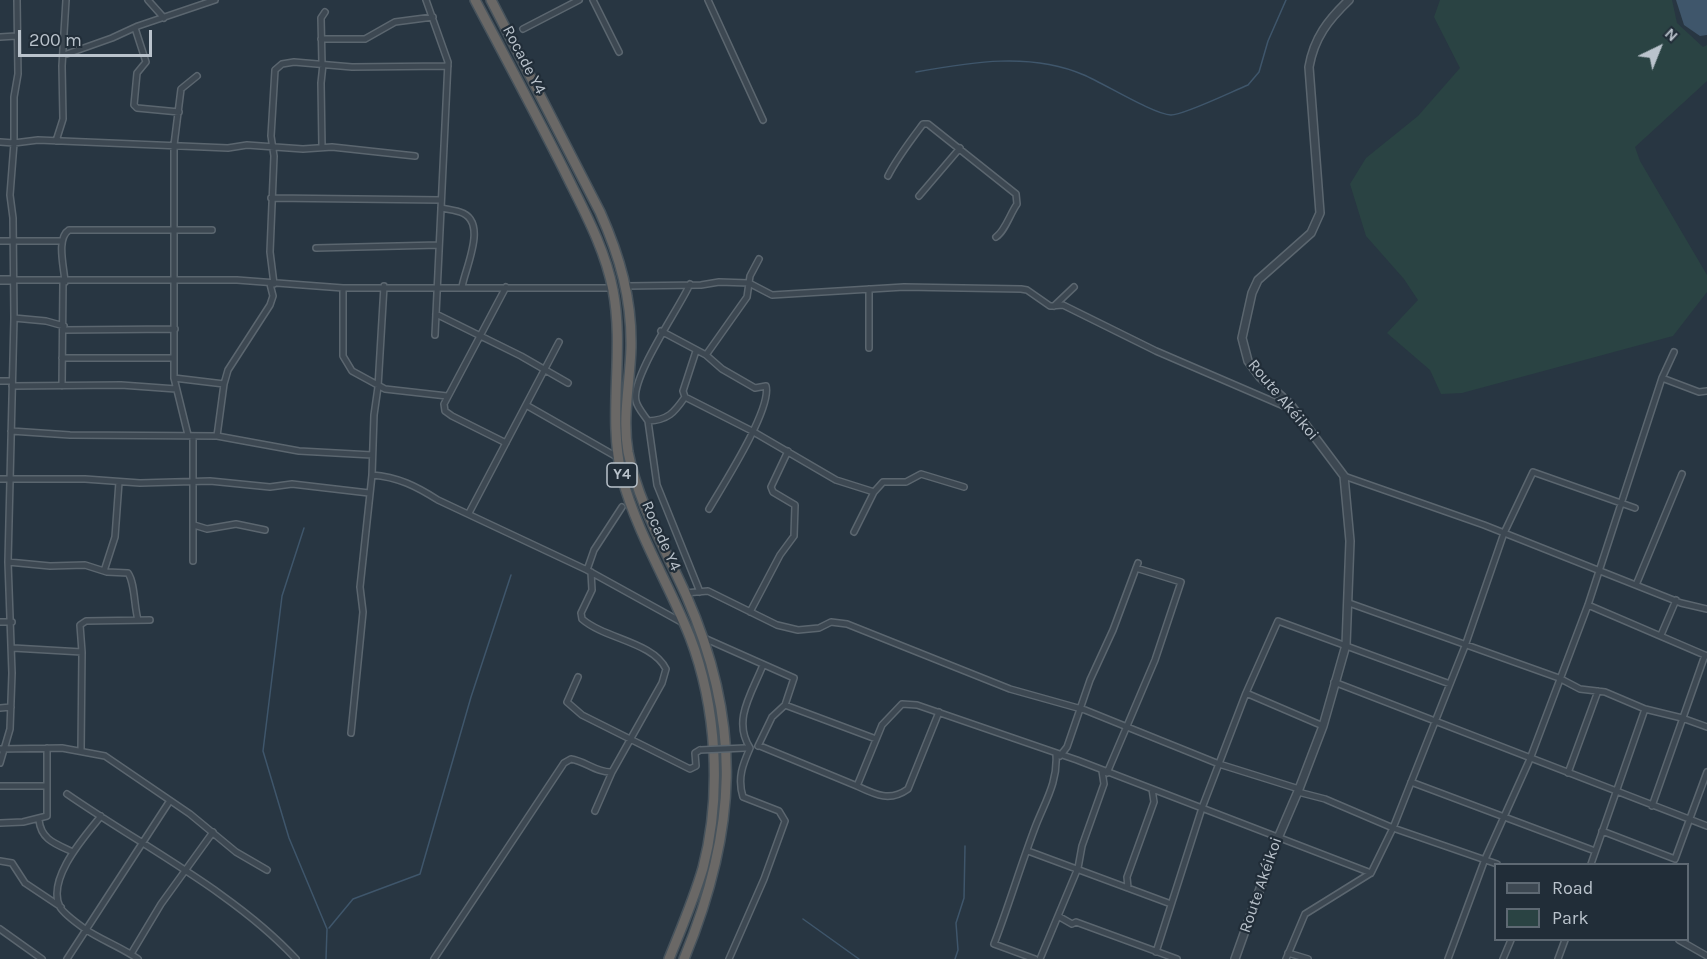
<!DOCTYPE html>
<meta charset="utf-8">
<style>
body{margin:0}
#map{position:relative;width:1707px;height:959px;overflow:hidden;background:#283642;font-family:Karla,sans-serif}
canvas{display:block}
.legend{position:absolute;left:1494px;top:863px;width:195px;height:78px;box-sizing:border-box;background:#212d38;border:2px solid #5e6973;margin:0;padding:8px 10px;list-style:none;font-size:18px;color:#bac3cc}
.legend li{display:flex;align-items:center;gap:12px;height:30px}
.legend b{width:30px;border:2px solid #5e6973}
.north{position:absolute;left:1629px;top:18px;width:60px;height:60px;-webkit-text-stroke:4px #212d38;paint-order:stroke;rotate:43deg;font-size:16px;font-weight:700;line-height:24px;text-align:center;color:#bac3cc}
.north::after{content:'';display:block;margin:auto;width:21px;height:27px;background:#bac3cc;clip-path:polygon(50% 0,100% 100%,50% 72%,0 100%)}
.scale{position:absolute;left:18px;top:30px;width:134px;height:27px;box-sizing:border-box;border:3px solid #bac3cc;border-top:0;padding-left:8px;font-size:18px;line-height:21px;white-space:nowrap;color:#bac3cc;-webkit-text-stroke:4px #212d38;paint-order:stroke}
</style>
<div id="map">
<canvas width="1707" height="959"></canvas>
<ul class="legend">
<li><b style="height:8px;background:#3d4852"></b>Road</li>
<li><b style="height:16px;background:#2a4343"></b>Park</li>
</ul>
<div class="north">N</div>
<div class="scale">200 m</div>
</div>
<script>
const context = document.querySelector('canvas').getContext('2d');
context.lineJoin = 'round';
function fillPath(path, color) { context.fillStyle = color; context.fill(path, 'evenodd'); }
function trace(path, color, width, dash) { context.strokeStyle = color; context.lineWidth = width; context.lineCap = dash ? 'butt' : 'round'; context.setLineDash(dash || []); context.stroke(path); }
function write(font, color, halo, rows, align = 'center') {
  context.font = font + ' Karla,sans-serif'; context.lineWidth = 4.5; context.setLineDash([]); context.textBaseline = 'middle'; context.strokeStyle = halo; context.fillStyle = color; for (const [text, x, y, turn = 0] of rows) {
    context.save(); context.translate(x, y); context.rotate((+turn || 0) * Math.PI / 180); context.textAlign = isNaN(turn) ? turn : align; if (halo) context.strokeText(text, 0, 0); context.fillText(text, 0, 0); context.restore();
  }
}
fillPath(new Path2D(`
 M1440 0H1672L1677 23 1703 47 1707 45V81L1635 147 1640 161 1707 275V292L1673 336 1462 393 1441 394 1430 370 1387 333 1418 300 1404 279 1366 236 1350 184 1366 158 1418 116 1460 68 1434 17Z`), '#2a4343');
fillPath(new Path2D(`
 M1676 0H1707V35L1700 36 1684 25Z`), '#3f566b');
trace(new Path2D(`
 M916 72C971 62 1031 52 1084 75 1103 83 1155 115 1171 115 1184 115 1233 91 1248 85L1259 72 1268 41 1286 0
 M304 528 282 596 263 751 289 838 327 929 326 959
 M803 919 859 959
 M329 928 353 899 420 874 471 697 511 575
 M955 959 958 950 956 923 964 898 965 846`), '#3f566b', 1.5);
const minor = new Path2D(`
 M148 0 164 18
 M426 0 448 62 435 335
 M593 0 619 52
 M708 0 763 120
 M135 28 146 62 137 73 134 105 137 108 179 112
 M523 29 579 0
 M0 37 16 36
 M321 39H365L395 22 433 17
 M64 55 112 38 138 26 215 0
 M322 64 321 18 325 12
 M56 141 63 119 62 66 66 0
 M0 142 14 143 38 140 228 148 247 145 303 149 332 147 415 156
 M322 147 321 83 323 64
 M888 176C897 158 911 140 923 124H928L1016 194 1017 204C1010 214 1005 231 996 237
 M919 196 960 148
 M271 198 441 200
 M441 208C447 209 454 210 460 212 489 221 465 268 462 287
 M0 241H62
 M316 248 439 245
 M12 280H237L343 288H613
 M65 282C64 267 56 238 69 230H212
 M274 284 270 252 274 156 271 136 275 70 282 64 294 62 352 67 448 66
 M627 286 701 285 719 282 749 283 772 295 904 287 1021 289 1027 290 1050 306 1063 305 1156 351 1293 410
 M506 287 444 404 445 411 452 416 506 443
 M343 288V356L352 371 385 389 447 396
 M1054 306 1074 287
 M436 314 521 356 568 383
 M14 318 46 321 64 326
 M64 330 175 329
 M661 331 706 355 722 369 755 388 766 386C772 409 723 485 709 509
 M869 348V289
 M696 351 683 391 685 397C674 413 668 420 648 421L657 485 700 592
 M706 355 747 297 750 276 759 259
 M62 358H174
 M174 378 224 384
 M1662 378 1699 392 1707 391
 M0 381H12
 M12 386 121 385 176 389
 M62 386 63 282
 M685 397 752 431 836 480 874 492
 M526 405 617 457
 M648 421C644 415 637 407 636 401 630 378 680 307 690 284
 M11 431 70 435 217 436 299 451 372 455
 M188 435 174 378V145L181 89 197 76
 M217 436 224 384 228 370 270 305 273 296 270 284
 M372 475C398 477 416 486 438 500L587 570 683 623
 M1344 476 1484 525 1681 603 1707 609
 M0 479H85L140 483 210 481 270 487 292 484 369 493
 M469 513 559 342
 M194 525 207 529 236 524 265 530
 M854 532 874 492 883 482H906L921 474 964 487
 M193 561V436
 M8 562 50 566 85 565 107 572 128 573C135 583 134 606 138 620
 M587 570 594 550 622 507
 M104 571 115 537 119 482
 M1636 585 1682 474
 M685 593 708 591 777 625 798 630 819 628 831 622 847 624 1010 689 1085 710 1219 764 1299 789
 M1349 603 1559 678 1580 689 1605 692 1645 709 1682 718 1707 727
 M1588 605 1707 656
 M750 612 780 555 794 536 795 505 773 492 771 487 788 451
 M0 622H12
 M1661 635 1676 600
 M704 638 794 678 785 705 772 717 758 746
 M13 648 82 652
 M578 677 567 702 582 715 690 769 696 766 695 753 700 750
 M1334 682 1707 826
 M1246 693 1278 621 1450 684
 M785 705 876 739
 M0 708 11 707
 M351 733 363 612 360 587 372 475 374 415 378 387 384 286
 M760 746 857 786 882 725 902 704 917 705 1077 760 1371 873
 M0 749 62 748 105 756 190 814 236 852 267 870
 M81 751 82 652 80 625 86 621 150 620
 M1060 756 1067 747 1090 680 1113 630 1138 563
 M0 763 10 729 12 673 8 562 14 318 13 218 10 195 14 143V97L18 74 17 0
 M1107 773 1155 660 1181 582 1136 568
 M1568 773 1598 691
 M1411 782 1595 851
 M0 786H47
 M857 786C876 795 890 802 908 789L939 712
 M1298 792 1325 799 1393 828 1497 864
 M67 794C142 846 235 893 296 959
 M1652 806 1705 655
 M595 811 612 772
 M101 816C85 836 46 879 60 907 64 914 78 924 85 929 101 940 121 947 138 959
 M39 820C41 840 56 844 73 852
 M0 823 23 822 47 816V748
 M1602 831 1675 859 1707 772
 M1028 851 1171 904
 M0 861 12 863 25 883 61 907
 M1591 864 1645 709
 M1128 888 1127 877 1154 802 1152 789
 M1058 916 1072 924 1076 922 1177 959
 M0 929 42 959
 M1679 940 1707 956
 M1156 952 1202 808 1246 693 1323 726
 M1288 953 1308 959
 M131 954 161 904 213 832
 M67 959 169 802
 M434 959 564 763 571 759C585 761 597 773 612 772L662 683 666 669C653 642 605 639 582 619L581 613 592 590 591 572
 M729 959 764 879 785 821 779 811 743 797C737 778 743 764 750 748 732 720 752 693 763 665
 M1035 959 994 944C1009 905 1021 864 1036 825 1046 800 1058 781 1056 754
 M1040 959 1078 868 1082 846 1104 784 1102 771
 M1286 959 1305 914 1371 873 1393 828 1465 646 1504 533 1533 472 1635 508
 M1448 959 1485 859 1530 759 1588 605 1662 378 1674 352
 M1503 959 1511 940
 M1558 959 1565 940`);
const tertiary = new Path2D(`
 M0 280H12
 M1235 959 1278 838 1299 789 1323 726 1346 645 1350 541 1344 476 1290 404 1260 377 1248 361 1242 338 1252 293 1258 280 1311 233 1320 213 1309 67C1314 38 1328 20 1349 0`);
const trunk = new Path2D(`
 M475 0C505 57 536 114 565 172 583 209 605 248 613 290 625 352 607 415 622 477 637 533 669 584 690 637 717 707 722 795 703 868 694 899 681 929 669 959
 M491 0 600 212C620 257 632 299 631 348 630 383 622 417 628 452 638 503 665 548 686 595 743 725 737 830 684 959`);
trace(minor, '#5b666f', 8);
trace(tertiary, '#5b666f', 10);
trace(trunk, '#47535c', 12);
trace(minor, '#3d4852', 5);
trace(tertiary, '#3d4852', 7);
trace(trunk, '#6a6866', 9);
const minorBridge = new Path2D(`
 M700 750 745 748`);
trace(minorBridge, '#5b666f', 8, []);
trace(minorBridge, '#3d4852', 5);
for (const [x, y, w] of [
 [622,475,30]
]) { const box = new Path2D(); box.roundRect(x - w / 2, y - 12, w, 24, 4.5); context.fillStyle = '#212d38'; context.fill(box); trace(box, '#bac3cc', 1.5); }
write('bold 15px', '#bac3cc', null, [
 ["Y4",622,475]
]);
write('16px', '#bac3cc', '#212d38', [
 ["Rocade Y4",524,60,62],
 ["Route Akéikoi",1283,400,50],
 ["Rocade Y4",661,536,66],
 ["Route Akéikoi",1261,885,-71]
]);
</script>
